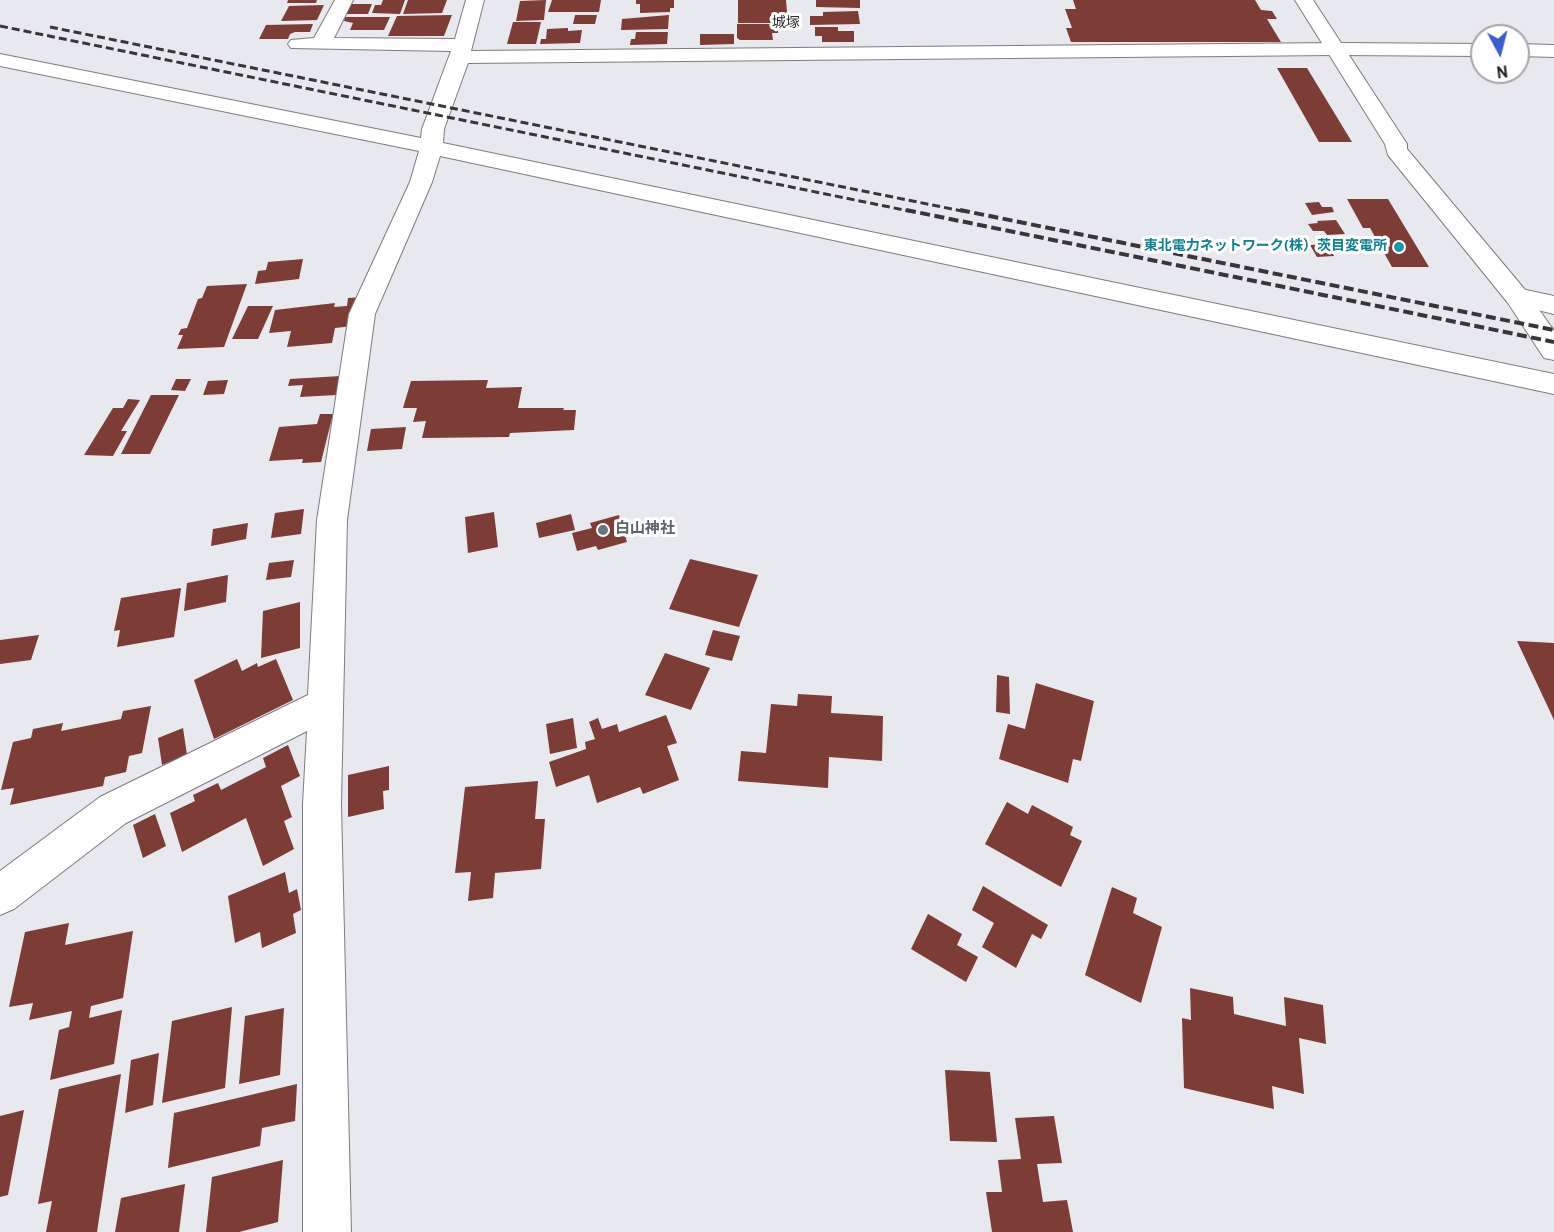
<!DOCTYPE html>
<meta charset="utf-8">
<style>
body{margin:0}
#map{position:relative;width:1554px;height:1232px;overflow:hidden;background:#e8e8ef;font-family:Overpass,sans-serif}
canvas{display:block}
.north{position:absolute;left:1470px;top:24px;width:60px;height:60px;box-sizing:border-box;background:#fff;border:2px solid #a5a5a6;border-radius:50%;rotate:173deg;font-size:16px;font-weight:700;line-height:24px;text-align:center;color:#1e1e20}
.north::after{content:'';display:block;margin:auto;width:21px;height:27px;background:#3a5ecf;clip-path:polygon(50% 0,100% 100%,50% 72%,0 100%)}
</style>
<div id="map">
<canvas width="1554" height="1232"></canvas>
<div class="north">N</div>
</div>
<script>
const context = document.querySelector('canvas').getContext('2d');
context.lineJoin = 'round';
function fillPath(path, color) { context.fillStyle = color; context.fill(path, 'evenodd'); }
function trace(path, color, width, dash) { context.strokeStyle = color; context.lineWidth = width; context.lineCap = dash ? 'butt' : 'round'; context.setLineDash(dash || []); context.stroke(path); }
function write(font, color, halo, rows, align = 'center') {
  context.font = font + ' Overpass,"Noto Sans JP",sans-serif'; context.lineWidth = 6; context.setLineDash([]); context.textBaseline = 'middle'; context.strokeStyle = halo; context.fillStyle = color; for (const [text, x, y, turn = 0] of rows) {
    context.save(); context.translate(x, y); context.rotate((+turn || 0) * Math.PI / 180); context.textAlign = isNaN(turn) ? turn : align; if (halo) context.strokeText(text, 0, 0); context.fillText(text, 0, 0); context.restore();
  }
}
fillPath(new Path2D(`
 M288 0H317L316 3H287Z
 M383 0H405L400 14 372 13 375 5H381Z
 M408 0H447L442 13 403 14Z
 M546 0 544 20 516 21 520 1Z
 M552 0H601L599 12H548Z
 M636 0H674V8H670V12L640 13V4H636Z
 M738 0H786L788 23H738Z
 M816 0H860V8L816 7Z
 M1073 0H1255L1261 10 1272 11 1277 19H1267L1281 42H1071L1066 28H1072L1065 9H1076Z
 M350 4H372L368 14H345Z
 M324 5 317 20 281 21 289 6Z
 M858 11 860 24 810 25V16H823V12Z
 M452 15 444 36H388L397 16Z
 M575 15H597L595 24H573Z
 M669 15 668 29 621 30 622 19Z
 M345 17H390L384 30H350L353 23 344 21Z
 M513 22H541L536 44H507Z
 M313 24 310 32H295L290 34 288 39H259L266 25Z
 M737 24H778V33H772L773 40H740L737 38Z
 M815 27H838V31H854V42H822V36H815Z
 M568 28V31L582 30 580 43 540 44 541 39H546L547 29Z
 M636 32H668L667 44 630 45 631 39H635Z
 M700 34H734V44L700 45Z
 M1277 68H1307L1352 142H1319Z
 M1347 199H1388L1429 267H1392L1370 228H1363Z
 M1319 202 1322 207H1332L1334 212 1312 215 1305 203Z
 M1336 220 1345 234 1327 235 1324 231H1313L1308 224 1318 223 1317 221Z
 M1328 244 1334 256 1317 257 1310 245Z
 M303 259 299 279 255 284 258 271 266 270 268 262Z
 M247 284 224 347 177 349 183 335H178L181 329 187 328 198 299 202 298 207 286Z
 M365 297 353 326 335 328 332 343 287 347 291 331 269 333 275 310 335 303 334 307 347 306 348 298Z
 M248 306H273L258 339H232Z
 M341 376 336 395 300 397 303 385 288 386 290 379Z
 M176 379H191L185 391 171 390Z
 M228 380 224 394 203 395 208 381Z
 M488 380 486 388 522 387 518 408H564L563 410H576L574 430 510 433 509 437 422 438 426 421 413 422 417 408H403L411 381Z
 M151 395H179L150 454H121Z
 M128 399 140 400 121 431H127L113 456 84 455 113 408H123Z
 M320 414H333L321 462 302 463 303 459 269 461 279 427 317 424Z
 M406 427 402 449 367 451 371 429Z
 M304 509 301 534 271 538 275 513Z
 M494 512 498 547 468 553 465 517Z
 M571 514 575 530 539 538 536 523Z
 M619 515 627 542 598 550 596 546 577 551 572 533 592 528 590 523Z
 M248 523 246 539 211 546 213 529Z
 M690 559 758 575 739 627 669 609Z
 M294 560 291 577 266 580 269 563Z
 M228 575 226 602 184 611 187 583Z
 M181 588 174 637 117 647 120 630 114 631 121 598Z
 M300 602V648L261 658 263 611Z
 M713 630 740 636 732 661 705 655Z
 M39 635 31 660 0 664V640Z
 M1517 641 1554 643V720Z
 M665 653 710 668 691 710 645 695Z
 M237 659 242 671 257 663 258 667 276 659 293 700 214 739 194 680Z
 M997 675 1009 677 1010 714 996 712Z
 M1036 683 1094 701 1081 761 1073 759 1068 783 999 759 1008 724 1025 729Z
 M798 694 832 696 831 713 883 716 882 761 829 757 828 788 738 781 741 751 766 753 771 704 797 706Z
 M151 706 142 753 129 756 126 772 105 777 103 786 10 805 14 788 1 790 13 742 31 738 33 729 63 723 61 731 121 719 123 711Z
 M666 715 677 743 667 746 679 780 643 794 640 787 597 803 589 775 556 787 549 762 586 749 585 742 595 739 589 722 598 718 602 729 617 724 619 732Z
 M573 718 577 748 550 754 546 724Z
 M183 728 187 755 162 765 158 738Z
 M288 745 300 776 281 786 292 817 284 821 294 849 263 866 246 818 182 852 170 813 195 801 193 795 218 783 221 790 266 767 263 758Z
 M389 766V790L383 791 384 809 348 817V775Z
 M538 781 535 819H545L541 869 495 873 493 898 468 901 471 872 455 873 465 787Z
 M1007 802 1028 814 1032 805 1073 827 1070 835 1082 841 1061 887 985 844Z
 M155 814 166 846 143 858 133 825Z
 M285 872 289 893 297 889 301 910 293 914 296 933 262 948 260 932 235 943 228 896Z
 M983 886 1048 925 1041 939 1032 934 1016 968 982 947 994 923 972 910Z
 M1112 887 1137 898 1133 913 1162 927 1141 1003 1085 975Z
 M928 914 962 934 957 945 978 957 966 982 911 949Z
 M69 923 65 945 133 931 123 998 91 1006 89 1018 122 1010 114 1064 50 1080 59 1030 69 1027 72 1011 29 1020 33 1003 9 1007 25 932Z
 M1190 988 1233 997 1234 1014 1286 1026 1284 997 1323 1005 1326 1044 1299 1038 1304 1094 1272 1086 1274 1109 1184 1088 1182 1018 1191 1020Z
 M232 1007 225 1088 162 1103 172 1021Z
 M284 1008 280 1075 239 1084 245 1016Z
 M159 1053 153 1105 125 1113 131 1060Z
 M945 1070 990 1072 997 1142 950 1141Z
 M121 1074 97 1232H46L52 1201 38 1204 59 1089Z
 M297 1084 295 1121 262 1128 260 1146 168 1168 174 1113Z
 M24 1110 8 1195 0 1197V1116Z
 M1054 1116 1062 1163 1037 1164 1043 1202 1067 1200 1073 1232H992L986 1192H1002L998 1160 1021 1159 1015 1118Z
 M283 1160 278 1222 239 1232H206L212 1177Z
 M185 1184 179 1232H115L121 1198Z`), '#7d3c35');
const street = new Path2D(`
 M335 0H353L334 38 455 39 466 0H484L471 51 1336 43 1482 44V56L1336 55 468 63 444 129 443 143 1554 374V394L440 156 432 182 375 314 347 520 341 804 351 1232H303V804L307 731 126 823 14 909 0 915V871L100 797 308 695 317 520 349 314 410 182 419 151 0 66V54L421 138 422 129 451 51 291 48 288 44 291 40 314 38Z
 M1518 44 1554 45V57L1518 56Z
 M1517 288 1554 296V314L1508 303 1504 297 1508 291Z`);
const secondary = new Path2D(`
 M1295 0H1313L1407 144V149L1526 291 1554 331V360L1544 358 1508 303 1388 155 1385 144Z`);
trace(street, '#7c7c82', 2);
trace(secondary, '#7c7c82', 2);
fillPath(street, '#fff');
fillPath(secondary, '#fff');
trace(new Path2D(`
 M0 26 914 212
 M50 27 967 212`), '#37373a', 3, [8, 4]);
trace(new Path2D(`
 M906 210 1554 342
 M960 210 1554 330`), '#37373a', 4, [10, 4.5]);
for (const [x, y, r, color] of [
 [1399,247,6,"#0f9aa8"],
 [603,530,6,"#6b7280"]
]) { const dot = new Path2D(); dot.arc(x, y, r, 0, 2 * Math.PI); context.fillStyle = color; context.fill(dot); trace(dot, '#fff', 2); }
write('14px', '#2c2c31', '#fff', [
 ["城塚",786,24]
]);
write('bold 14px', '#0d838f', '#fff', [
 ["東北電力ネットワーク(株）茨目変電所",1387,247]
], 'right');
write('bold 15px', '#5b616d', '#fff', [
 ["白山神社",615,530]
], 'left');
</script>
